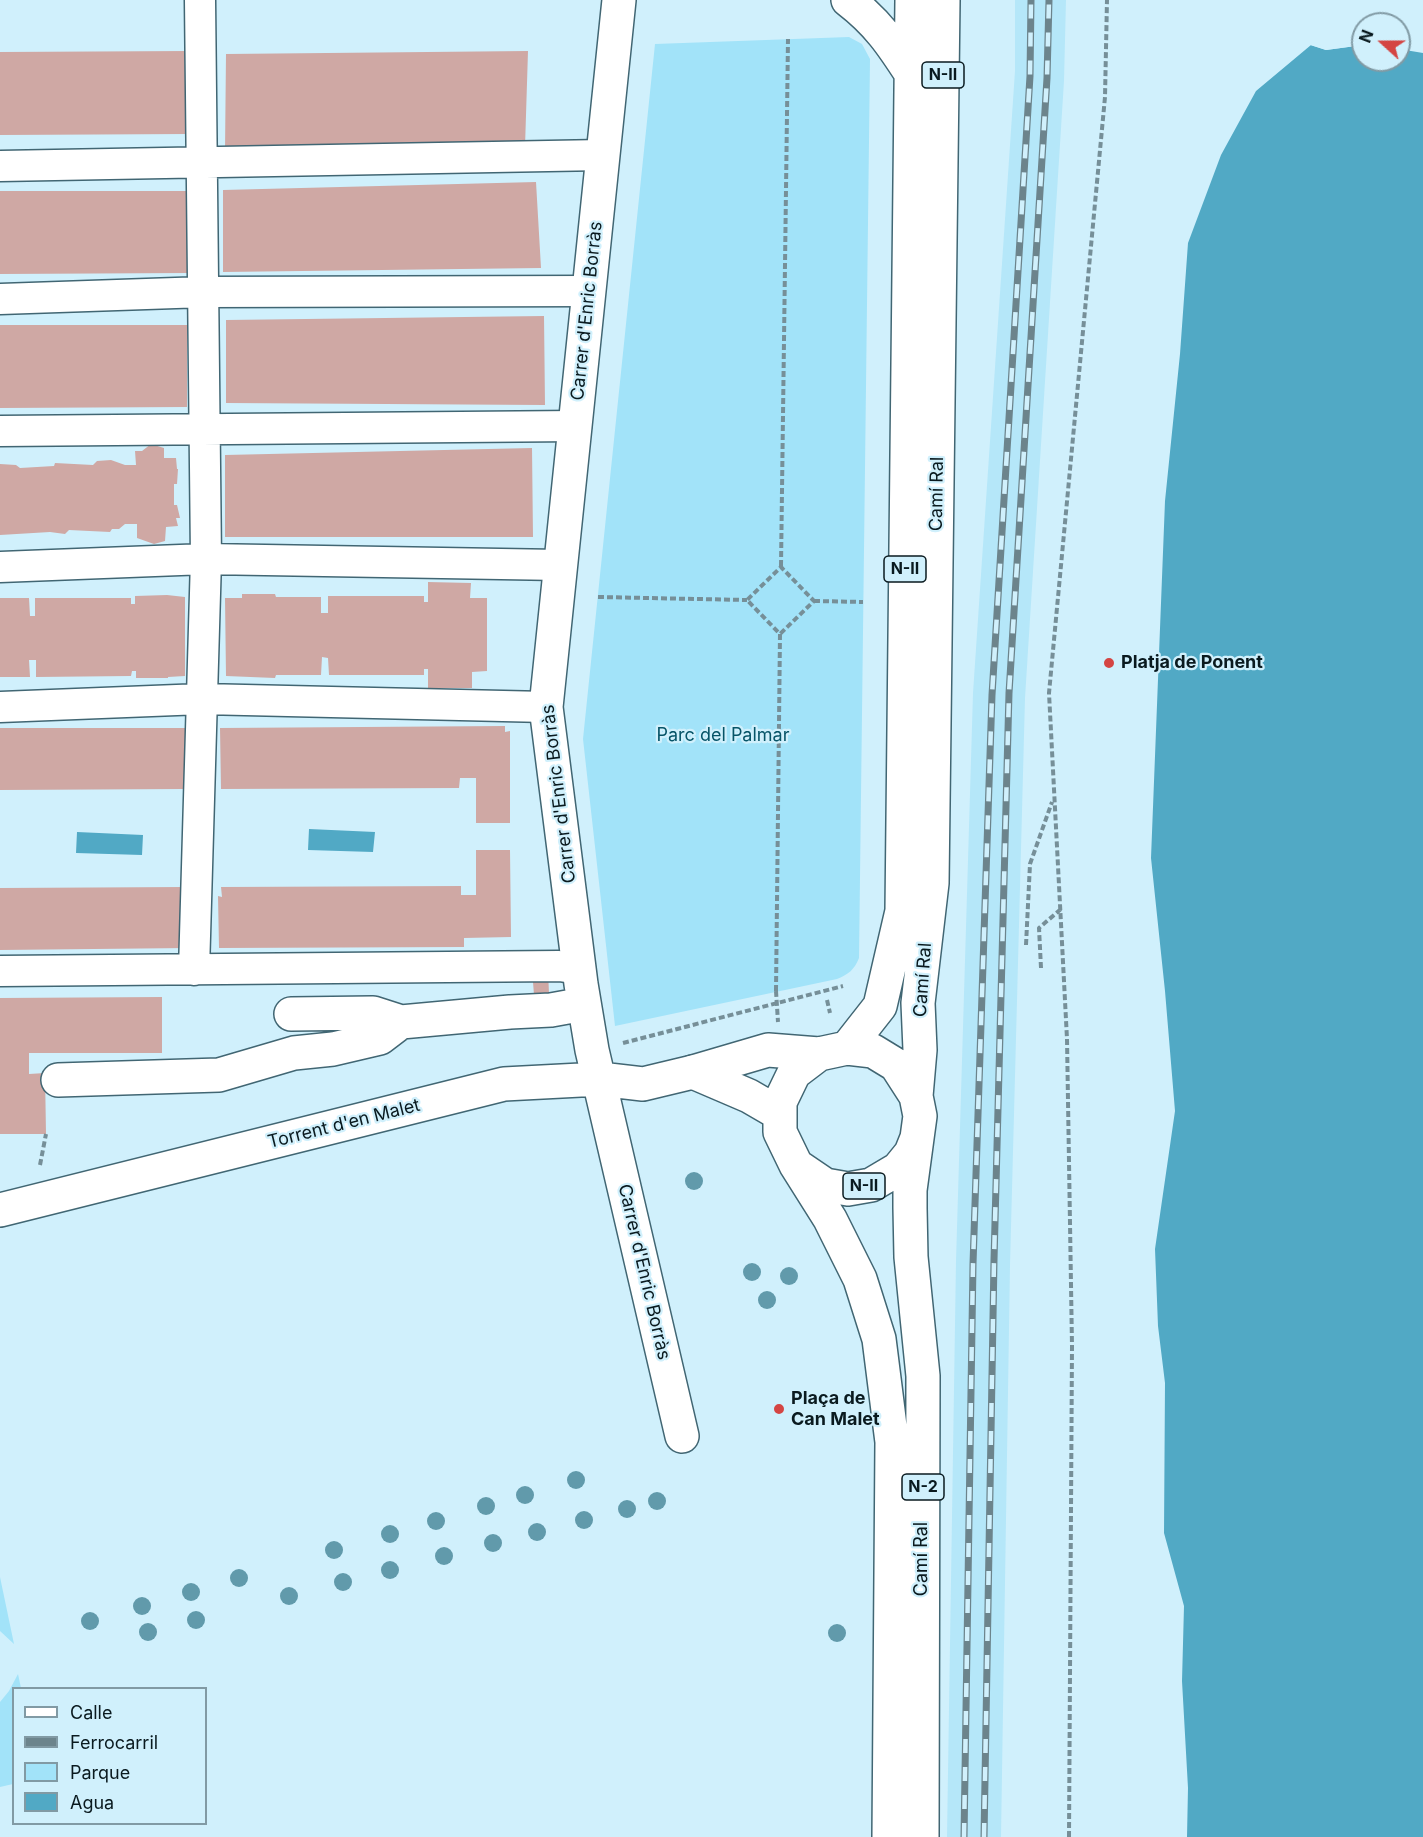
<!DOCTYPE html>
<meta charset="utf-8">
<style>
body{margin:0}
#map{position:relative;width:1423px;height:1837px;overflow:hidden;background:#d0f0fc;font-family:Inter,sans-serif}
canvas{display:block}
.legend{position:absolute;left:12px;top:1687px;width:195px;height:138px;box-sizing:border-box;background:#d0f0fc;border:2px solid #819aa4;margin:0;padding:8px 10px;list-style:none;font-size:18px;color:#0a1a1f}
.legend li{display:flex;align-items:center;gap:12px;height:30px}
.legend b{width:30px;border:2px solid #819aa4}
.north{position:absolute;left:1351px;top:12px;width:60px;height:60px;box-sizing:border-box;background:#d0f0fc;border:2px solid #819aa4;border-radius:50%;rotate:291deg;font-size:16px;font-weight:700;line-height:24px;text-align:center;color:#0a1a1f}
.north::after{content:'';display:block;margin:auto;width:21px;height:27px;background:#d44543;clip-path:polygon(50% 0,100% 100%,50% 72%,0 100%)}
</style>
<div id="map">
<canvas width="1423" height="1837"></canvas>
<ul class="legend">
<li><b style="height:8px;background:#fff"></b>Calle</li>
<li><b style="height:8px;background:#6c848c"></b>Ferrocarril</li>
<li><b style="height:16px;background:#a2e3f9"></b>Parque</li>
<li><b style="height:16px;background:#51a9c5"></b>Agua</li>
</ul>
<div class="north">N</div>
</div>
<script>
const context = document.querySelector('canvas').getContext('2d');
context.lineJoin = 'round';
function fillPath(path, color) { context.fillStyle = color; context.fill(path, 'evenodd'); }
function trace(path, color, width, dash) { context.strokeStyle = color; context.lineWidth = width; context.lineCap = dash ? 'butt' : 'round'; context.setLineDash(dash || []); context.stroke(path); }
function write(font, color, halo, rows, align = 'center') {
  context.font = font + ' Inter,sans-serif'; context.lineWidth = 4.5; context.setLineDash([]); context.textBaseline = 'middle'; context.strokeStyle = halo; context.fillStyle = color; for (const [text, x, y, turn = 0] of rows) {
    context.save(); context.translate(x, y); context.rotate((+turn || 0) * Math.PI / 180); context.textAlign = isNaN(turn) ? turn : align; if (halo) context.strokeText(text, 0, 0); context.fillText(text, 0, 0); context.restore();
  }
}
fillPath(new Path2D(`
 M1015 0H1066L1064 81 1025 698 1010 1265 1001 1837H947L956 1261 973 693 1015 71Z`), '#b5e7f9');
fillPath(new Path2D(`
 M849 37 862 44 870 59 859 958C854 970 849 974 837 979L615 1026 583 739 655 44Z
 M0 1577 14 1644 0 1631Z
 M18 1674 21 1688H14L13 1784 0 1787V1702L9 1691Z`), '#a2e3f9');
fillPath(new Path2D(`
 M1311 45 1326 50 1363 45V60H1399V49L1423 53V1837H1187L1188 1788 1182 1681 1184 1606 1164 1533 1165 1383 1158 1326 1155 1249 1175 1111 1165 991 1151 858 1165 501 1180 354 1188 243 1221 155 1256 91Z
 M309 829 375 832 373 852 308 850Z
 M77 832 143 835 142 855 76 853Z`), '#51a9c5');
fillPath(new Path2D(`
 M1311 42 1326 47 1363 42V45L1326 50 1307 44Z`), '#d0f0fc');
fillPath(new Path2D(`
 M189 51V134L0 135V52Z
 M528 51 525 147 225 151 226 54Z
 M536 182 541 268 223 272V190Z
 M0 191H189V273L0 274Z
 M544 316 545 405 226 403V320Z
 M0 325H187V407L0 408Z
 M151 444 164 448V458H176L177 469H178L177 484H174V505H177L180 518H176L178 526 166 527 165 541 154 544 137 538V524H125L119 529H112L110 532 69 530 65 534 50 532 0 535V464L16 465 20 468 54 466 55 463 93 465 97 461 111 460 125 465H136L135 451H142Z
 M532 448 533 537H225V455Z
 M428 582 471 583 470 598H487V671L472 672V688H428V669H424V675H329L328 658 322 657 321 675H276L275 678 226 676 225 598H242V594H275L276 597H321V613H328V596H424V602H428Z
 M167 595 185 597V676L168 677V678H136V671H132L131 676 36 677V660H29L30 677H0V598H29L30 616H35V598H131V604H135V596Z
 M505 726V732L510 731V823H476V778H460L459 788 221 789 220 728Z
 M0 728H187L188 779H184V789L0 790Z
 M476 850H510L511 937 464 938V947L219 948 218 896 222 897 221 887 461 886V895H476Z
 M184 887 188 948 0 950V888Z
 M532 969 548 970 549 994 534 995Z
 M162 997V1053H29V1074L45 1073 46 1134H0V998Z`), '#cfa8a4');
const pedestrian = new Path2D(`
 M0 166 603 155
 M0 299 205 292 588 291
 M0 431 576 426
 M0 567 206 559 560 565
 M0 707 202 699 546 707
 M194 970 206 559 200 0
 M0 971 559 966 580 969`);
const minor = new Path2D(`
 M619 0 546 707 581 984 592 1050 682 1436
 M291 1014 373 1013 401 1022 510 1012 551 1010 584 1004
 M58 1080 219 1075 294 1053 333 1049 380 1038 401 1022
 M0 1210 504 1084 600 1079 643 1084 693 1072`);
const primary = new Path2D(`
 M848 0C878 23 892 44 912 75
 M847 1048 880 1006 902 911 912 0
 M819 1054 794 1073 780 1102V1132L796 1165 830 1219 860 1279 879 1339 892 1442 889 1837
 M693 1072 768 1050 819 1054 847 1048 873 1051 896 1065 916 1096 920 1116 917 1138 911 1153 898 1169 871 1185 848 1189 825 1185 797 1166
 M693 1072 749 1096 780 1114
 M916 1096 920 1050 918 1003 932 883 943 0
 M917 1138 910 1190V1208L911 1257 923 1376 922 1837`);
trace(pedestrian, '#416673', 33);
trace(minor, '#416673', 36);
trace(primary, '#416673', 36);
trace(new Path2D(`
 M781 566 788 39
 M598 597 747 600
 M814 601 863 602
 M1026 945 1030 864 1052 802
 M1041 968 1039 928 1061 909
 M776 991 780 634 747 600 781 567 814 601 780 634
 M827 1000 830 1013
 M623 1043 843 986
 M40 1165 46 1134
 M1069 1837 1072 1346 1067 1039 1049 693 1105 97 1107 0`), '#768f98', 4, [6, 3]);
trace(pedestrian, '#fff', 30);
trace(minor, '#fff', 33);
trace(primary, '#fff', 33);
const rail = new Path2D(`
 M964 1837 973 1264 992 695 1030 76 1031 0
 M984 1837 994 1260 1009 693 1047 78 1049 0`);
trace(rail, '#6c848c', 7);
trace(rail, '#d0f0fc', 4.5, [14]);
trace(new Path2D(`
 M776 991 778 1022`), '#768f98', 4, [6, 3]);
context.fillStyle = '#619aab';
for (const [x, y] of [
 [694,1181],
 [752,1272],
 [789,1276],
 [767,1300],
 [576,1480],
 [525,1495],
 [657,1501],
 [486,1506],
 [627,1509],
 [584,1520],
 [436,1521],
 [537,1532],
 [390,1534],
 [493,1543],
 [334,1550],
 [444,1556],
 [390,1570],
 [239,1578],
 [343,1582],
 [191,1592],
 [289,1596],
 [142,1606],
 [196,1620],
 [90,1621],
 [148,1632],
 [837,1633]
]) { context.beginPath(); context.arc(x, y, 9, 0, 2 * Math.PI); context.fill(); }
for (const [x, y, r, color] of [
 [1109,663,6,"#d44543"],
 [779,1409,6,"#d44543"]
]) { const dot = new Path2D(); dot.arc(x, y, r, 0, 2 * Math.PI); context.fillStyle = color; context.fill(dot); trace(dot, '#d0f0fc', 2); }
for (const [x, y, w] of [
 [943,75,42],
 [905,569,42],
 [864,1186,42],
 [923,1487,42]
]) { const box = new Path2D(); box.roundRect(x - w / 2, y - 13, w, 26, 4.5); context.fillStyle = '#d0f0fc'; context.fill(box); trace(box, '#0a1a1f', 1.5); }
write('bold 16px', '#0a1a1f', null, [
 ["N-II",943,75],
 ["N-II",905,569],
 ["N-II",864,1186],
 ["N-2",923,1487]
]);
write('18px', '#0a1a1f', '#d0f0fc', [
 ["Carrer d'Enric Borràs",587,311,-84],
 ["Camí Ral",937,494,-89],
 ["Carrer d'Enric Borràs",559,794,-97],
 ["Camí Ral",923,980,-86],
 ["Torrent d'en Malet",344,1124,-14],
 ["Carrer d'Enric Borràs",644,1272,77],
 ["Camí Ral",922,1559,-90]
]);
write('bold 18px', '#0a1a1f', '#d0f0fc', [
 ["Platja de Ponent",1121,663],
 ["Plaça de",791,1399],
 ["Can Malet",791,1420]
], 'left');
write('18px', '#065468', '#d0f0fc', [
 ["Parc del Palmar",723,736]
]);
</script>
